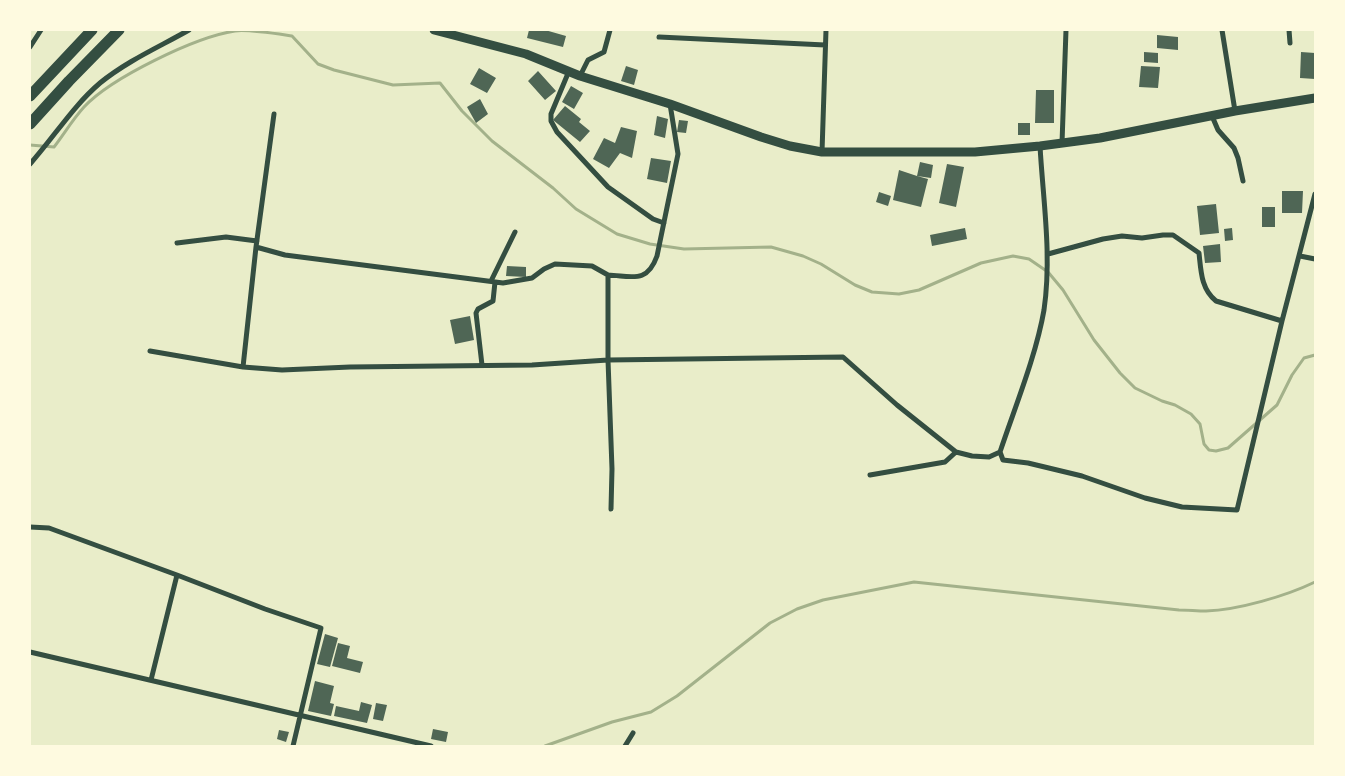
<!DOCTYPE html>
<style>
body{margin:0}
#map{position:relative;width:1345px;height:776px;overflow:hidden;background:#e9edc9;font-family:"Sofia Sans Condensed",sans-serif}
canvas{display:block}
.frame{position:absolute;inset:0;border:31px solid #fefae0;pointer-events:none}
</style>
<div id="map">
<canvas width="1345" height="776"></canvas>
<div class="frame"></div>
</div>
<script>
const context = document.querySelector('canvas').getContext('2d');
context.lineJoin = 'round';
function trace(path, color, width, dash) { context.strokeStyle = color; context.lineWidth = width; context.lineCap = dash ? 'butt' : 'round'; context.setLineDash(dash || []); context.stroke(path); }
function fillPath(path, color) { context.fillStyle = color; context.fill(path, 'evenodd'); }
trace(new Path2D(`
 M30 145 54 147C64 134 73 119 84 107 111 78 195 37 235 31 247 29 278 34 292 36L318 64 334 70 393 85 440 83 462 111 492 141 553 188 576 209 617 234 650 244 684 249 771 247 803 256 821 264 855 285 872 292 899 294 919 290 981 263 1013 256 1029 259 1048 272 1063 290 1094 340 1120 373 1135 388 1162 401 1175 405 1191 414 1200 424 1204 444 1209 450 1216 451 1228 448 1277 405 1292 375 1304 358 1315 355
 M545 746 612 722 651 712 677 696 770 623 797 609 823 600 914 582 1179 610C1188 610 1197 611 1206 611 1238 610 1286 596 1315 582`), '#a3b18a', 3);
fillPath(new Path2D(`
 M529 30H545L566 36 563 47 527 38Z
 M1157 35 1178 37V50L1157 48Z
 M1144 52 1158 53V63L1144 62Z
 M1301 52 1315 53V79L1300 78Z
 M626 66 638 70 634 85 621 81Z
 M1141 66 1160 67 1158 88 1139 87Z
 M479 68 496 78 487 93 470 84Z
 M538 71 556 91 545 100 528 81Z
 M571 86 583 93 574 109 562 102Z
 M1036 90H1054V123H1035Z
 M480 99 488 114 476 123 467 107Z
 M565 106 581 119 579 122 590 131 580 142 553 120Z
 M657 116 668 119 665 138 654 135Z
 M679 120 688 121 686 133 677 132Z
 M1018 123H1030V135H1018Z
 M621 127 637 131 632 158 620 153 609 168 593 159 604 138 615 143Z
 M651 158 671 161 667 183 647 179Z
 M920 162 933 165 931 178 917 176 928 179 921 207 893 200 899 170 917 176Z
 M947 164 964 167 956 207 939 203Z
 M1282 191H1303L1302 213H1282Z
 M879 192 891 196 888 206 876 202Z
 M1216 204 1219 233 1200 235 1197 206Z
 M1262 207H1275V227H1262Z
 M965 228 967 239 932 246 930 235Z
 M1232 228 1233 240 1225 241 1224 229Z
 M1220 244 1221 262 1205 263 1203 246Z
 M507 266 526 267V277L506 276Z
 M470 316 474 340 455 344 450 320Z
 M325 634 338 638 330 667 317 664Z
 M338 643 350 646 347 658 363 662 360 673 332 666Z
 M315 681 334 686 330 703 334 704 331 716 308 711Z
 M361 702 372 705 367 723 334 716 336 706 359 711Z
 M376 703 387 705 383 721 373 719Z
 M433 729 448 732 446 742 431 739Z
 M279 730 289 732 286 742 277 739Z`), '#4f6655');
trace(new Path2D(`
 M1222 30 1235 111
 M1289 30 1290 43
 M659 37 825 45
 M30 47 41 30
 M569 71 551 114V121L557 132 608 187 653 219 664 223
 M580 76 588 60 604 52 610 30
 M274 114 256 247 243 367 282 370 350 367 532 365 608 360 843 357 897 405 956 452 972 456 989 457 1000 452C1015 407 1036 356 1044 310 1052 255 1043 200 1040 146
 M1212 116 1218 130 1234 148 1238 158 1243 181
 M1062 143 1066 30
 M822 152 826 30
 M30 164C54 137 73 106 100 83 127 61 159 47 189 30
 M177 243 226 237 257 241
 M256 247 285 255 503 283 532 278 544 269 555 264 592 266 608 275
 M1048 254 1103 239 1122 236 1142 238 1163 235H1173L1199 253C1201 271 1201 289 1216 301L1282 321
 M1300 256 1315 259
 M491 281 515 232
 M150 351 243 367
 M482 365 476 313 478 309 493 301 495 282
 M1000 452 1003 460 1028 463 1082 476 1145 498 1182 507 1237 510 1282 321 1315 194
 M870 475 945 462 956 452
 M611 509 612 469 608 360V275C632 276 647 284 657 256L678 154 670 104
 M30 527 49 528 177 575 151 680
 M177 575 265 609 321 628 293 746
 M30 652 431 746
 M625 746 633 733`), '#344e41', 5);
trace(new Path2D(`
 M434 30 526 54 580 76 670 104 761 137 790 146 822 152H975L1040 146 1100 138 1235 111 1315 98`), '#344e41', 9);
trace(new Path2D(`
 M30 96 92 30
 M30 124 69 81 119 30`), '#344e41', 11);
</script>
